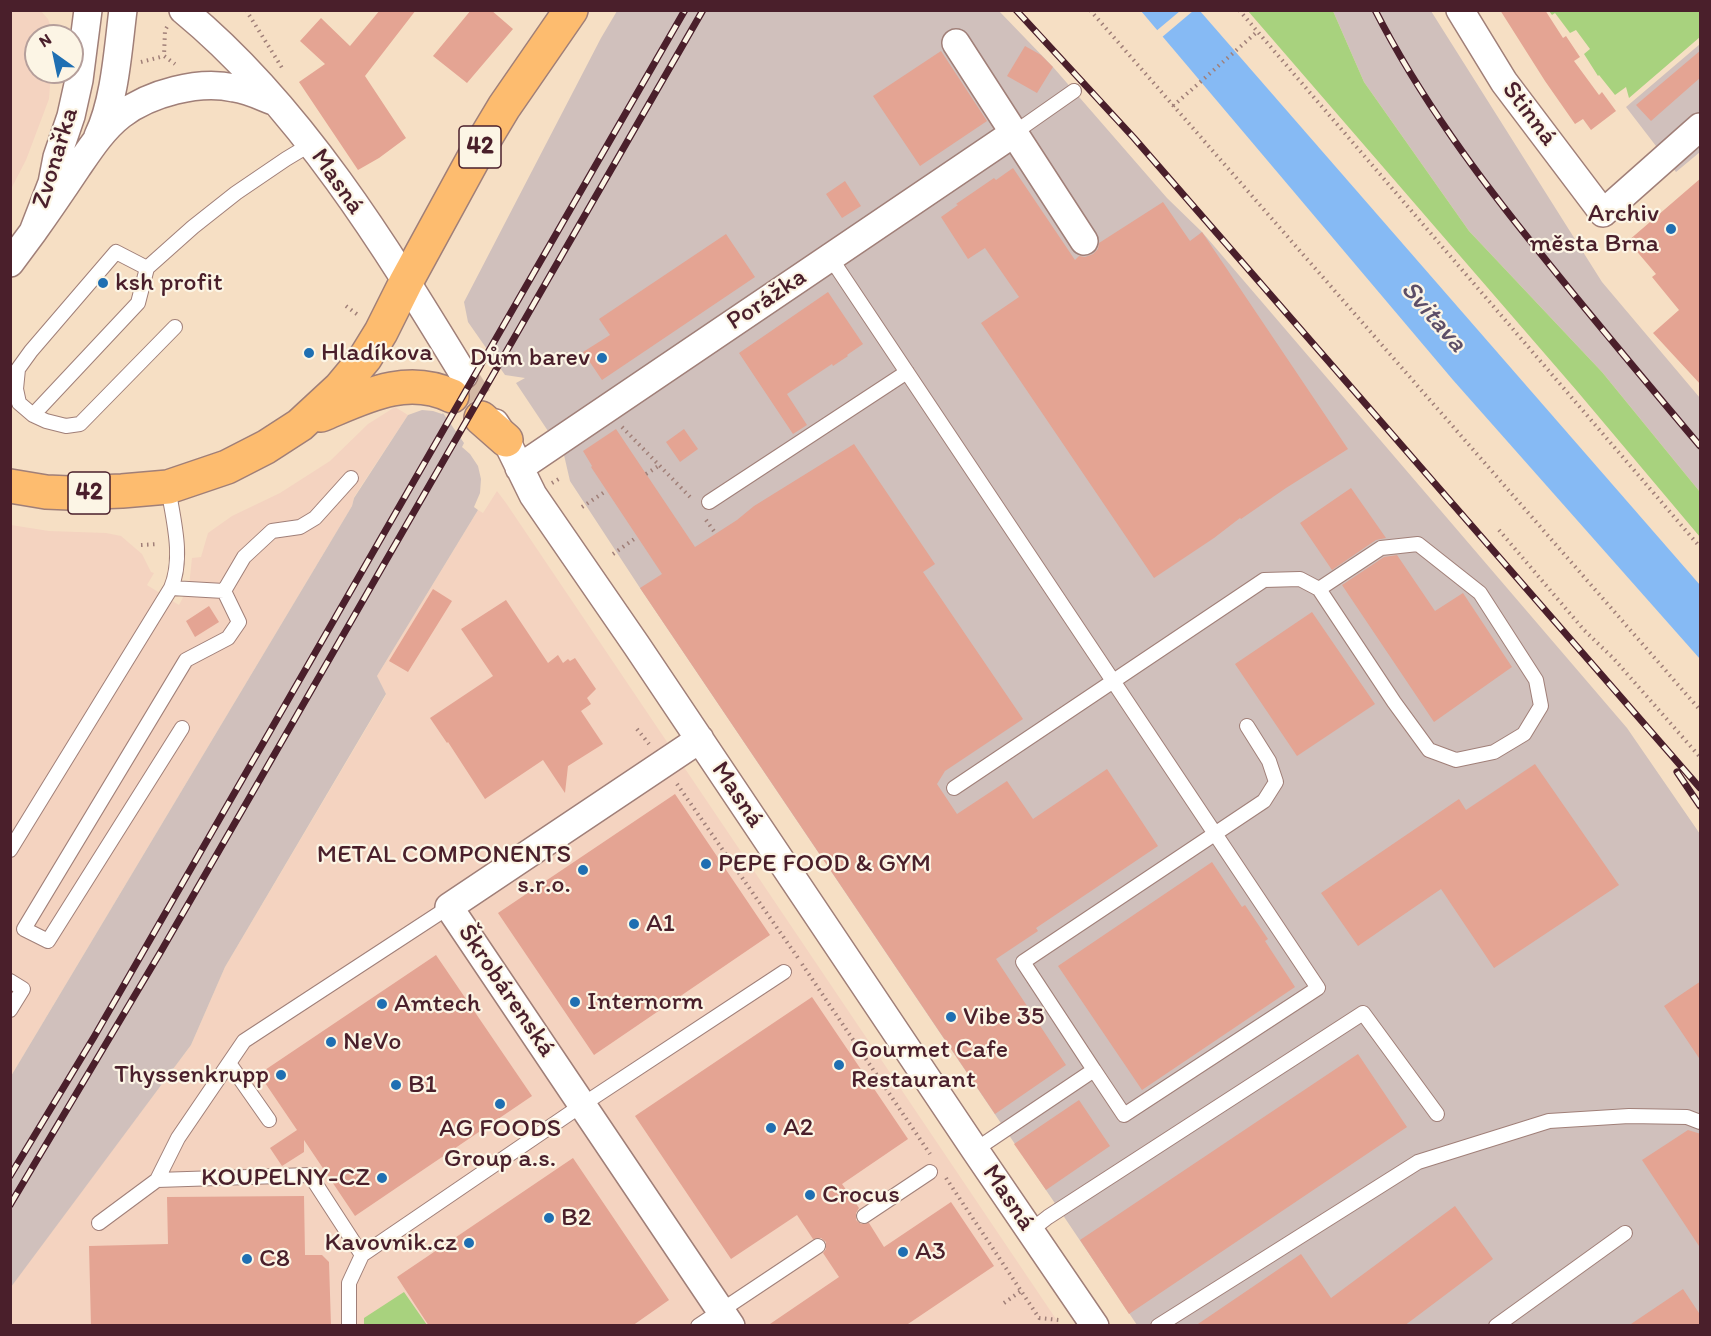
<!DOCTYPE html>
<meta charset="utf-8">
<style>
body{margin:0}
#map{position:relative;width:1711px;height:1336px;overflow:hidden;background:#f6dfc4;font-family:Itim,sans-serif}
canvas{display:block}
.frame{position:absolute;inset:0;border:12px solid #4a1f2b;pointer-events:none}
.north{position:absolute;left:24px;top:24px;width:60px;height:60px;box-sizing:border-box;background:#fcf5e5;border:2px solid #b59f9b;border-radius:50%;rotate:327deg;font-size:16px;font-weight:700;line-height:24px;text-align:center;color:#4a1f2b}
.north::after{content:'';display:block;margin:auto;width:21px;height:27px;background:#1f6fb2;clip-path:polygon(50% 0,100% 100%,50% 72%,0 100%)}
</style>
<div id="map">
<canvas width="1711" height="1336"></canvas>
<div class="frame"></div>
<div class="north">N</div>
</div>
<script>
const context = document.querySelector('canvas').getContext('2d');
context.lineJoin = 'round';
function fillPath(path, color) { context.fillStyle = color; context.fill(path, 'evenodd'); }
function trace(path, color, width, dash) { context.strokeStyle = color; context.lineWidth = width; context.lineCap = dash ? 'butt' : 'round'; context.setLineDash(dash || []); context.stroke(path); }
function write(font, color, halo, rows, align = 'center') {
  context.font = font + ' Itim,sans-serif'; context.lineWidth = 4.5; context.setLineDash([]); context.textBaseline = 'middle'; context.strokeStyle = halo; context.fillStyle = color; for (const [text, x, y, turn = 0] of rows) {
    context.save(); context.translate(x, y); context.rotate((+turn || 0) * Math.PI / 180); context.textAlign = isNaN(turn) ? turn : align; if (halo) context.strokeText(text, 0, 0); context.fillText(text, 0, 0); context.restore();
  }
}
fillPath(new Path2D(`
 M11 10 41 11 48 19 54 36H36V72H51L49 99 26 160 11 189Z
 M395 407 408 415 354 497 352 506 11 1076V525L49 531 106 533 121 536 142 554 151 572 154 573 147 585 179 605 189 586 192 558 201 557 208 533 232 516 280 493 330 461 368 424Z
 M497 491 506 503 1060 1325 11 1326 10 1287 191 1045 225 967 386 695 377 676 478 510 483 513Z`), '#f4d3c0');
fillPath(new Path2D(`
 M617 11H999L1053 67 1167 198 1202 232 1627 728 1700 834V1325H1137L640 588 570 481 564 455 516 383 525 378 505 375 468 322 464 302 601 38Z
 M1333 11H1431L1602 282 1700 398V492L1602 372 1469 231 1364 82Z
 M1700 44V152L1676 172 1626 107Z
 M422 410 433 411 442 414 443 413 464 443 462 447 470 454 478 466 481 479 480 493 474 507 478 510 377 676 386 694 225 967 191 1045 11 1287V1076L352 506 354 498 408 415Z`), '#d0c0bc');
fillPath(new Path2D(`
 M1248 11H1333L1364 82 1469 231 1602 372 1700 492V537L1577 391Z
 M1549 11H1700V37L1629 98 1626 87 1615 95 1599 75 1598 76 1584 54 1590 49 1576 30 1570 33 1555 13 1552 15Z
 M404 1292 427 1325H364V1318Z`), '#a8d27e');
fillPath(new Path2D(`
 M1141 11H1200L1700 585V659L1453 380Z`), '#86baf4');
fillPath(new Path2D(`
 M1180 11H1193L1161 38 1155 32Z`), '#f6dfc4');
fillPath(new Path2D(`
 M380 10H416L365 76 406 138 379 158 358 170 299 82 325 64 300 41 321 18 350 46Z
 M471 10H491L513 29 467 83 433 56Z
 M1500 10H1545L1563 38 1566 36 1580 57 1574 61 1599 95 1602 92 1616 111 1591 130 1583 119 1575 124 1545 81Z
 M1025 46 1041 55 1053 67 1037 93 1007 76Z
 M1701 50V77L1651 121 1636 105Z
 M941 51 987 121 920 166 873 96Z
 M1013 168 1075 260 1079 256 1085 257 1093 254 1098 249 1099 243 1163 202 1190 241 1202 232 1348 449 1286 488 1241 519 1240 518 1214 538 1154 578 981 323 1019 297 985 248 968 259 941 217 958 205 956 204 994 178 996 180Z
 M1701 178V385L1653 333 1679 310 1652 277 1656 274 1628 241Z
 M845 181 861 206 842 218 826 194Z
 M726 234 755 277 602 380 583 352 610 335 599 319Z
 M828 292 863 344 847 355 848 356 833 366 832 364 787 394 807 425 793 434 739 353Z
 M616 429 695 547 737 520 754 506 854 444 935 564 923 572 1023 719 945 771 937 784 957 814 1007 781 1033 819 1107 769 1158 846 1036 928 1038 931 996 959 1066 1065 995 1114 640 588 662 574 591 467 592 466 583 451Z
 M684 429 698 449 680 462 666 442Z
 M1351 488 1386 538 1376 540 1332 570 1300 523Z
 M1397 555 1435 611 1463 593 1512 667 1434 722 1342 585 1384 557Z
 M433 589 452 601 408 672 389 661Z
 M506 600 548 663 558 655 563 663 568 659 570 661 575 658 596 689 587 698 591 704 581 711 603 744 568 766 565 793 543 760 485 799 448 742 447 743 430 718 493 676 461 629Z
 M209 606 219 622 195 637 186 621Z
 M1312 612 1375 704 1297 756 1235 664Z
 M1535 764 1619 885 1494 968 1441 889 1358 946 1321 893 1459 799 1466 810Z
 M675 794 770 935 594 1055 498 913Z
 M1212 862 1242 907 1245 905 1268 939 1265 941 1295 987 1142 1090 1058 966Z
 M436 955 532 1096 355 1216 304 1140V1152L282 1166 270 1148 297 1130 259 1074Z
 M1701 981V1061L1664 1006Z
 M812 997 908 1139 842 1184 859 1208 856 1213V1220L861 1224 869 1223 884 1247 951 1202 994 1266 905 1326H767L839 1277 823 1253 826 1249V1242L821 1238 813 1239 797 1215 731 1259 635 1116Z
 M1358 1054 1407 1127 1129 1314 1080 1240Z
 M1079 1100 1110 1146 1046 1190 1014 1144Z
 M1688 1130 1701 1134V1249L1642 1160Z
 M573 1158 669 1300 632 1326H429L397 1277Z
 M304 1196 305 1255H322L329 1262 331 1326H91L89 1246 168 1244 167 1197Z
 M1455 1206 1493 1259 1404 1326H1195L1301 1254 1331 1298Z
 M1683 1289 1701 1316V1326H1628Z`), '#e4a493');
trace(new Path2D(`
 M464 375 486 409`), '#d4b9a5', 27, [27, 14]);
const service = new Path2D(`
 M1014 133 1074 91
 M830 257 1318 988 1124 1115 1094 1070 975 1150
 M147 268 116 252 31 351 18 369 16 389 19 403 33 415 46 421 66 426 80 424 175 327
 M33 415 138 303 147 268 193 227 236 193 286 159 311 144
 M709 502 907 372
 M171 588 224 591 239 622 228 638 186 660 24 929 48 941 182 728
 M224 591 244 557 272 531 300 527 315 518 351 478
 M954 788 1264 580 1300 579 1319 589 1394 702 1429 750 1456 760 1494 752 1524 734 1541 706 1536 680 1480 593 1418 544 1381 548 1319 589
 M10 850 171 588C184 557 173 519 168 487
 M10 981 23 989 10 1010
 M229 1063 269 1120
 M1094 1070 1023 962 1264 801 1276 782 1269 761 1247 726
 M157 1180 310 1175 362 1255
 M864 1216 930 1172
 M99 1223 157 1180 178 1138 244 1041 449 907
 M1030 1231 1048 1217 1363 1013 1437 1114
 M349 1326V1283L362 1255 582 1105 784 972
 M698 1326 818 1246
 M1158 1326 1418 1162 1549 1121 1629 1116 1687 1117 1700 1122
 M1496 1326 1625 1233`);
const minor = new Path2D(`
 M183 10C300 106 386 247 464 375
 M1460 10 1504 82 1603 213 1700 127
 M1014 133 1084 241
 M98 136C115 101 118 49 123 10
 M33 232C48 211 63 189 77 168 90 149 103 129 121 115 150 93 199 80 234 88 248 90 260 96 273 101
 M10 263 33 232 52 183 57 157 71 116 79 80 88 10
 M495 423 506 440 533 495 637 646 975 1150 1095 1326
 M519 468 1014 133 956 43
 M700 739 449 907 731 1326`);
const primary = new Path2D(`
 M321 415C364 397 406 374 452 396
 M481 418 506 440
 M10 486 46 492 70 493 122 491 168 487 227 467 266 447 300 425 340 388 365 358 381 332 406 282 477 152 504 107 571 10`);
trace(service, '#a07f78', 16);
trace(minor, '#a07f78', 30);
trace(primary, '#a07f78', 36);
trace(new Path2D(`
 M246 10 284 71
 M1090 10 1700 710
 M1239 10 1700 547
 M167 27 165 30 164 56 175 64
 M141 62 164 56
 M1173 106 1257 32
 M346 306 358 315
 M402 349 413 359
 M622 427 692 499
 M646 474 660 465
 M552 483 562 477
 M582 507 606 491
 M706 520 716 534
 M1499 530 1584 630 1614 659 1700 757
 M141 545 159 544
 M613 554 637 537
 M637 729 649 744
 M677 784 798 958
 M802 964 930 1154
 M946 1178 1039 1318 1059 1320 1061 1321
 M1004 1303 1021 1291`), '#a07f78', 4, [1.5, 4.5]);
trace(service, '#fff', 14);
trace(minor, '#fff', 27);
trace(primary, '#fdbc6f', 33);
const rail = new Path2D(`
 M1016 10 1134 138 1700 788
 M1375 10C1420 98 1479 178 1541 254 1593 319 1647 383 1700 446
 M1677 772 1700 806
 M10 1176 94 1037 685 10
 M10 1205 160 953 703 10`);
trace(rail, '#4a1f2b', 7);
trace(rail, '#fcf5e5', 4.5, [14]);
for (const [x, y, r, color] of [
 [1671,229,6,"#1f6fb2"],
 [103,283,6,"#1f6fb2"],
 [309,353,6,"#1f6fb2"],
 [602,358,6,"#1f6fb2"],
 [706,864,6,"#1f6fb2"],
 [583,870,6,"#1f6fb2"],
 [634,924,6,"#1f6fb2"],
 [575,1002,6,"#1f6fb2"],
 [382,1004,6,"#1f6fb2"],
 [951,1017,6,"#1f6fb2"],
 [331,1042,6,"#1f6fb2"],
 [839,1065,6,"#1f6fb2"],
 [281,1075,6,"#1f6fb2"],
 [396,1085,6,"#1f6fb2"],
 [500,1104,6,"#1f6fb2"],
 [771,1128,6,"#1f6fb2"],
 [382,1178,6,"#1f6fb2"],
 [810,1195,6,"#1f6fb2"],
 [549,1218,6,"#1f6fb2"],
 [469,1243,6,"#1f6fb2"],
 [903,1252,6,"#1f6fb2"],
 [247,1259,6,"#1f6fb2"]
]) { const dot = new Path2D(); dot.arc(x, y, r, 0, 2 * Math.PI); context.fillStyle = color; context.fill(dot); trace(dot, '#fcf5e5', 2); }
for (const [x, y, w] of [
 [480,147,42],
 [89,493,42]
]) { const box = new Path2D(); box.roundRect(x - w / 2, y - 21, w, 42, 4.5); context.fillStyle = '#fcf5e5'; context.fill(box); trace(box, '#4a1f2b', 1.5); }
write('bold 24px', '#4a1f2b', null, [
 ["42",480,147],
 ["42",89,493]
]);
write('26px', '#4a1f2b', '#fcf5e5', [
 ["Stinná",1529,114,53],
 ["Zvonařka",56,158,-73],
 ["Masná",337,182,55],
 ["Porážka",767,300,-34],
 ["Masná",737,795,56],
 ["Škrobárenská",506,991,56],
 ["Masná",1008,1198,56]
]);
write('26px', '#4a1f2b', '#fcf5e5', [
 ["Archiv",1659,214,"right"],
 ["města Brna",1659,244,"right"],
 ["ksh profit",115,283],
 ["Hladíkova",321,353],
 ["Dům barev",590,358,"right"],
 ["METAL COMPONENTS",571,855,"right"],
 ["s.r.o.",571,885,"right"],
 ["PEPE FOOD & GYM",718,864],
 ["A1",646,924],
 ["Internorm",587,1002],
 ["Amtech",394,1004],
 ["Vibe 35",963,1017],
 ["NeVo",343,1042],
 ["Gourmet Cafe",851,1050],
 ["Restaurant",851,1080],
 ["Thyssenkrupp",269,1075,"right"],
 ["B1",408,1085],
 ["A2",783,1128],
 ["AG FOODS",500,1129,"center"],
 ["Group a.s.",500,1159,"center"],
 ["KOUPELNY-CZ",370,1178,"right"],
 ["Crocus",822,1195],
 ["B2",561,1218],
 ["Kavovnik.cz",457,1243,"right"],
 ["A3",915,1252],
 ["C8",259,1259]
], 'left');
write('italic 27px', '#5c4e67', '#fcf5e5', [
 ["Svitava",1433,317,49]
]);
</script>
